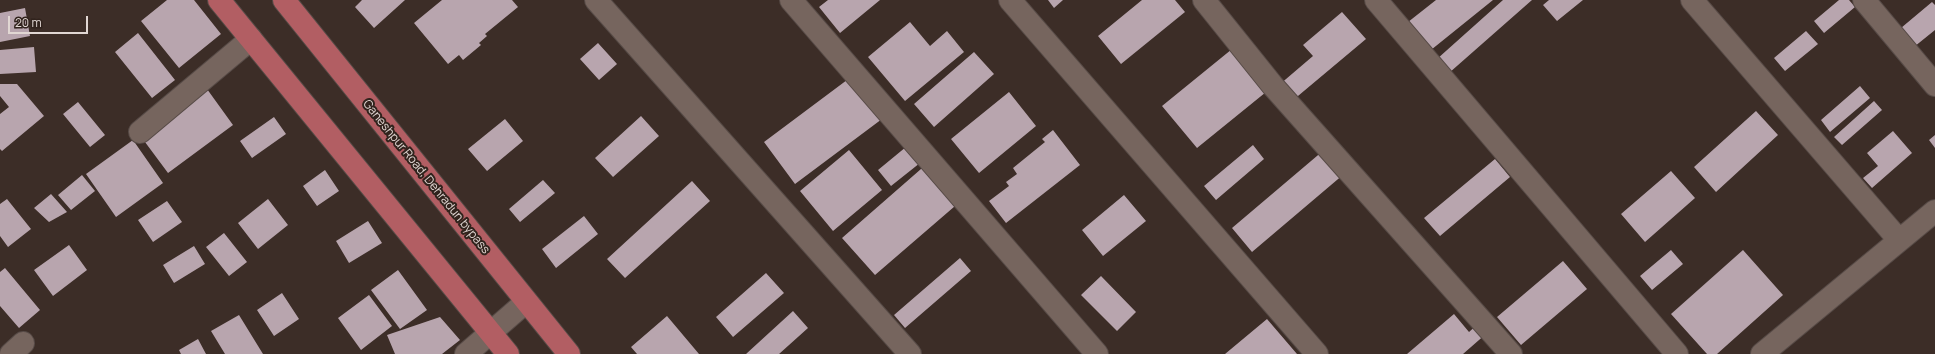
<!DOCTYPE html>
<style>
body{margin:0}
#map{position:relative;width:1935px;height:354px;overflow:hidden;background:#3c2d27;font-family:Manrope,sans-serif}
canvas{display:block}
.scale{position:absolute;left:8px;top:16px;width:80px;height:18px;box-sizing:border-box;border:2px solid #e1d7d3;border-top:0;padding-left:5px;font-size:12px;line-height:14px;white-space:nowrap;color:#e1d7d3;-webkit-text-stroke:3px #31231d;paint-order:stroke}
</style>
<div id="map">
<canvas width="1935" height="354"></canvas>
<div class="scale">20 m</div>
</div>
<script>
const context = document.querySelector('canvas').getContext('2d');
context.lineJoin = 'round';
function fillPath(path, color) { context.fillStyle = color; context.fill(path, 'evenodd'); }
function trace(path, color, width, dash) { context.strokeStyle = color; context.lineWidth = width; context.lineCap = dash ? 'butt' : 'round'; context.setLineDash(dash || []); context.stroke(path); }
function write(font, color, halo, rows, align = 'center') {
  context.font = font + ' Manrope,sans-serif'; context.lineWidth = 4; context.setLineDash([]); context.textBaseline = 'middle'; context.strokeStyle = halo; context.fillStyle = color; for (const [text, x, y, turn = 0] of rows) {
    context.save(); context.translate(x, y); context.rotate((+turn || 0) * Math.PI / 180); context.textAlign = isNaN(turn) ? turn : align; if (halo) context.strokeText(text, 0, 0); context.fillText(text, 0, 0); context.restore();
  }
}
fillPath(new Path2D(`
 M167 0H194L221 34 179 68 141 21Z
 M362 0H405L374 28 355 7Z
 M442 0H512L518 7 485 34 487 36 479 43 481 45 463 60 459 55 448 64 414 23Z
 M828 0H880L840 33 819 7Z
 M1048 0H1063L1054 8Z
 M1142 0H1175L1185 12 1121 64 1098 36Z
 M1436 0H1493L1426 54 1403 26Z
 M1503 0H1532L1449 73 1437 59Z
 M1549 0H1583L1557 21 1543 5Z
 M1839 0H1849L1855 7 1824 33 1814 21Z
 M1932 2 1935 5V30L1909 51 1895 33Z
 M25 8 30 36 0 42V13Z
 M1342 12 1366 39 1292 101 1279 85 1313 56 1303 45Z
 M910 22 930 46 947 31 964 52 905 101 868 57Z
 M1806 31 1818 44 1785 71 1774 58Z
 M138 33 175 80 152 98 115 52Z
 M598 43 617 64 599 80 580 59Z
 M1237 45 1271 88 1197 148 1162 106Z
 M34 47 36 72 0 74V50Z
 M974 52 994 74 934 127 914 104Z
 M851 77 882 119 795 184 764 142Z
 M0 84H17L44 116 2 151 0 149V114L9 107 0 96Z
 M1860 86 1870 98 1830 132 1821 120Z
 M207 89 233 125 168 173 142 138Z
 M1009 92 1036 126 979 173 951 139Z
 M1874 101 1882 110 1842 145 1834 137Z
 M78 102 105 135 90 147 63 114Z
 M1756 111 1778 135 1716 192 1694 167Z
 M641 116 659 136 613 177 595 158Z
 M274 117 286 134 252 158 240 141Z
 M505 119 523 141 487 171 468 149Z
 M1053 130 1080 165 1006 223 989 201 1009 186 1006 182 1017 174 1013 168 1045 142 1042 139Z
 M1893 131 1912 153 1872 188 1863 178 1878 166 1867 153Z
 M1935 135V148L1929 140Z
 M133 140 163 183 116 217 86 174Z
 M912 142 925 159 891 186 878 170Z
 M1253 145 1264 159 1216 200 1204 186Z
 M849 150 882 190 833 231 800 191Z
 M1324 150 1344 174 1252 252 1232 228Z
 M1495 159 1510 177 1440 236 1424 218Z
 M929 162 962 200 875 275 842 238Z
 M325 170 339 191 317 206 303 186Z
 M1671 171 1695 198 1645 242 1621 214Z
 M82 175 95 191 71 210 58 195Z
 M543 180 555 193 520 222 509 209Z
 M692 181 710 201 625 278 607 259Z
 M51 194 67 212 49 222 34 208Z
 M1124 195 1146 221 1103 256 1082 230Z
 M7 199 31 229 8 247 0 236V204Z
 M268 199 288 225 258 249 238 223Z
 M167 201 182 222 153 242 138 220Z
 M584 216 598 234 556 268 542 249Z
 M368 221 382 243 349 263 336 241Z
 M224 233 247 262 229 276 206 247Z
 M69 245 87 270 53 296 34 270Z
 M194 246 205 264 174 283 163 265Z
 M1671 250 1683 264 1652 290 1640 276Z
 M1743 250 1783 295 1717 354H1707L1671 314Z
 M960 258 971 271 905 328 894 315Z
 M1563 261 1587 289 1521 345 1497 317Z
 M5 268 40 310 19 328 0 306V272Z
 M398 270 427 310 400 329 371 290Z
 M766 273 784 293 733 337 716 317Z
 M1101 276 1136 312 1117 331 1081 295Z
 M282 293 299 319 274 336 257 310Z
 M369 295 392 326 361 350 338 318Z
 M793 311 808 328 779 354H746Z
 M1454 314 1469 332 1479 323 1487 333 1463 354H1407Z
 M239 315 263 354H225L211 331Z
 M667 316 699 354H637L631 347Z
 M440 317 460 340 442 354H395L387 335Z
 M1267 319 1297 354H1225Z
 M198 339 206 354H181L179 350Z`), '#b8a5ae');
const minor = new Path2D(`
 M596 0 910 354
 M791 0 1097 354
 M1010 0 1317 354
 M1204 0 1273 86 1511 354
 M1376 0 1677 354
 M1692 0 1899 240
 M1864 0 1935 85
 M140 132 251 39
 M11 354 23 343
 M466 354 526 302
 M1762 354 1935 211`);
const major = new Path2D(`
 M219 0 508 354
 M284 0 569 354`);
trace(minor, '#574b47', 24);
trace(major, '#574b47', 24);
trace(minor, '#76655e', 22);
trace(major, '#b25e63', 22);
write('12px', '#e1d7d3', '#31231d', [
 ["Ganeshpur Road, Dehradun bypass",426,177,51]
]);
</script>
